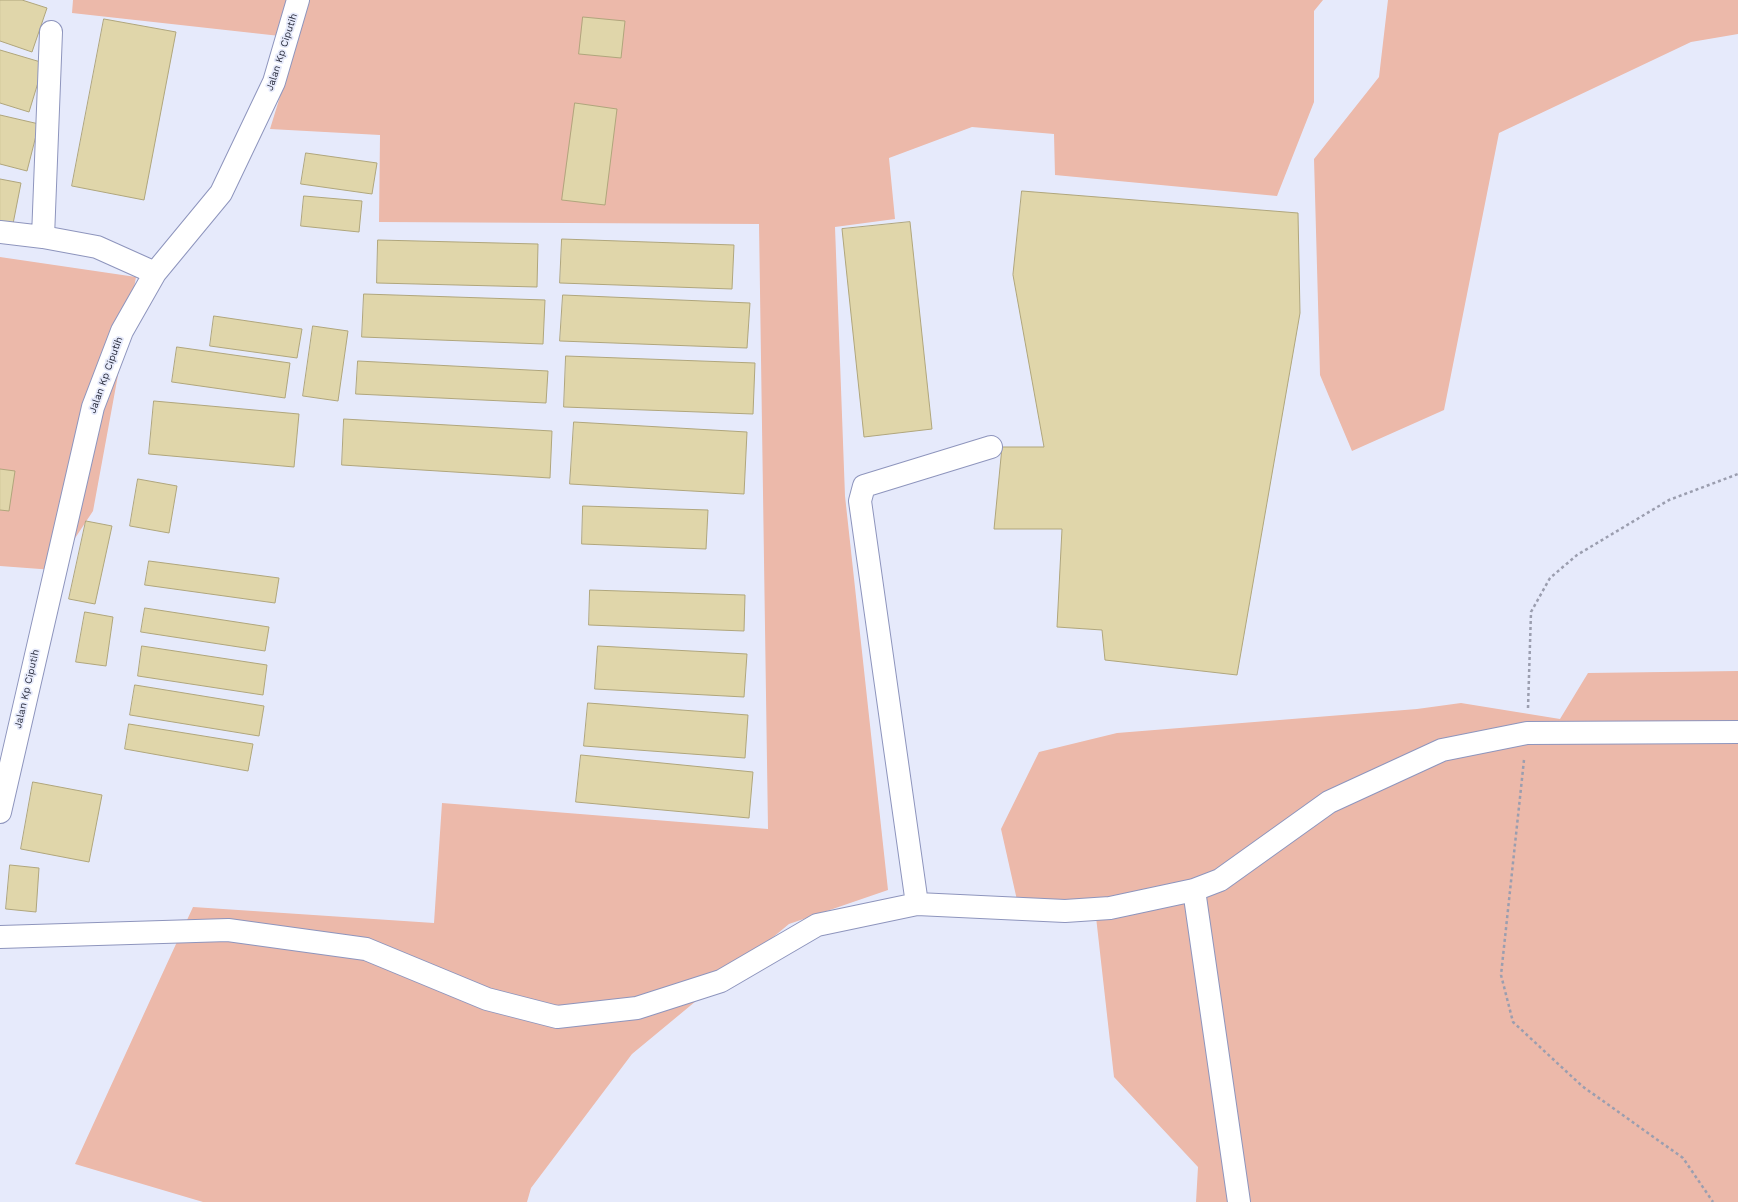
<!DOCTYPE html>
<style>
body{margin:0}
canvas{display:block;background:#e6eafb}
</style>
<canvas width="1738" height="1202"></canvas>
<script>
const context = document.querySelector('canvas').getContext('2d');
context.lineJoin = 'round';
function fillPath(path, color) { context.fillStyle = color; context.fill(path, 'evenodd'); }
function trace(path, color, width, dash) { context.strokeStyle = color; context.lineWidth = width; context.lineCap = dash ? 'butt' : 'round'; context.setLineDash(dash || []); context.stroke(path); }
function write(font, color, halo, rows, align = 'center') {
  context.font = font + ' "Work Sans",sans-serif'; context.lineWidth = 3.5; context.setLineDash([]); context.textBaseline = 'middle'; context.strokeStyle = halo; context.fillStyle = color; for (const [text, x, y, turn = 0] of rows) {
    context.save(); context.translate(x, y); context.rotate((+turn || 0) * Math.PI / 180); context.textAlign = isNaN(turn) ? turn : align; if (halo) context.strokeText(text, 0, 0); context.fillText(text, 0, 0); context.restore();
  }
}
fillPath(new Path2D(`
 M73 0H1323L1314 11V102L1277 196 1055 175 1054 134 972 127 889 158 895 219 835 227 845 496 888 890 789 924 632 1054 531 1188 527 1202H203L75 1164 193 907 434 923 442 803 768 829 759 224 379 222 380 135 270 129 298 38 72 13Z
 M1388 0H1738V34L1691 42 1499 133 1444 410 1352 451 1320 375 1314 159 1379 77Z
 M0 257 136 277 93 511 54 570 0 566Z
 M1738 671V1202H1196L1198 1167 1114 1077 1095 908 1019 909 1001 829 1039 752 1117 733 1417 709 1461 703 1560 719 1588 673Z`), '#ecb9aa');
const building = new Path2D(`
 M0 0H22L47 8 32 52 0 41Z
 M583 17 625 21 621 58 579 54Z
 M104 19 176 32 144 200 72 186Z
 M0 50 44 63 29 112 0 103Z
 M575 103 617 109 605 205 562 200Z
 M0 115 39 124 27 171 0 164Z
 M306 153 377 163 372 194 301 184Z
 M0 179 21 183 12 229 0 226Z
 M1022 191 1298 213 1300 313 1237 675 1105 660 1102 630 1057 627 1062 529H994L1002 447H1044L1013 275Z
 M304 196 362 201 359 232 301 226Z
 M910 222 932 429 864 437 842 229Z
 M562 239 734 245 732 289 560 283Z
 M378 240 538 244 537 287 377 283Z
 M364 294 545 300 543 344 362 337Z
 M563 295 750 303 747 348 560 341Z
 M214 316 302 329 297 358 210 346Z
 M313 326 348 331 338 401 303 396Z
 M177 347 290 363 285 398 172 382Z
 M566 356 755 363 753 414 564 407Z
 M358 361 548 371 546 403 356 394Z
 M154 401 299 414 294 467 149 454Z
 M344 419 552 431 550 478 342 465Z
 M574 422 747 432 744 494 570 484Z
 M0 469 15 471 9 511 0 510Z
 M138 479 177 486 169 533 130 526Z
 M583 506 708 510 706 549 582 544Z
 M86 521 112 526 95 604 69 599Z
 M149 561 279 578 275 603 145 585Z
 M590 590 745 595 744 631 589 625Z
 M145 608 269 627 265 651 141 632Z
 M85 612 113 617 106 666 76 662Z
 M142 646 267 665 263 695 138 676Z
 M598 646 747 654 744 697 595 689Z
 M135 685 264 706 259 736 130 715Z
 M588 703 748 715 745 758 584 746Z
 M129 724 253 744 248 771 125 749Z
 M581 755 753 772 749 818 576 802Z
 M33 782 102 795 89 862 21 849Z
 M10 865 39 868 36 912 6 909Z`);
fillPath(building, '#e0d6aa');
trace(building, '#b0a67c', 1);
const minor = new Path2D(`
 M0 232 43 237 97 247 155 273
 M43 237 51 32
 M0 812 93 407 122 331 155 273 221 193 274 82 298 0
 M1194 890 1239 1202
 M917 904 860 501 864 486 991 447
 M0 937 228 930 366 949 487 999 557 1017 637 1008 721 981 817 925 917 904 1065 911 1110 908 1194 890 1220 880 1329 802 1442 750 1527 733 1738 732`);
trace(minor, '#8e95bd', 24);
trace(new Path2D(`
 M1528 708 1531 612 1550 578 1577 555 1669 500 1738 474
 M1524 760 1501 975 1513 1022 1582 1086 1683 1158 1713 1202`), '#9b9eaf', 2.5, [3, 3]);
trace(minor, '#fff', 22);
write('10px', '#252838', '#e6eafb', [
 ["Jalan Kp Ciputih",282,52,-72],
 ["Jalan Kp Ciputih",106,375,-70],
 ["Jalan Kp Ciputih",27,689,-77]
]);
</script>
